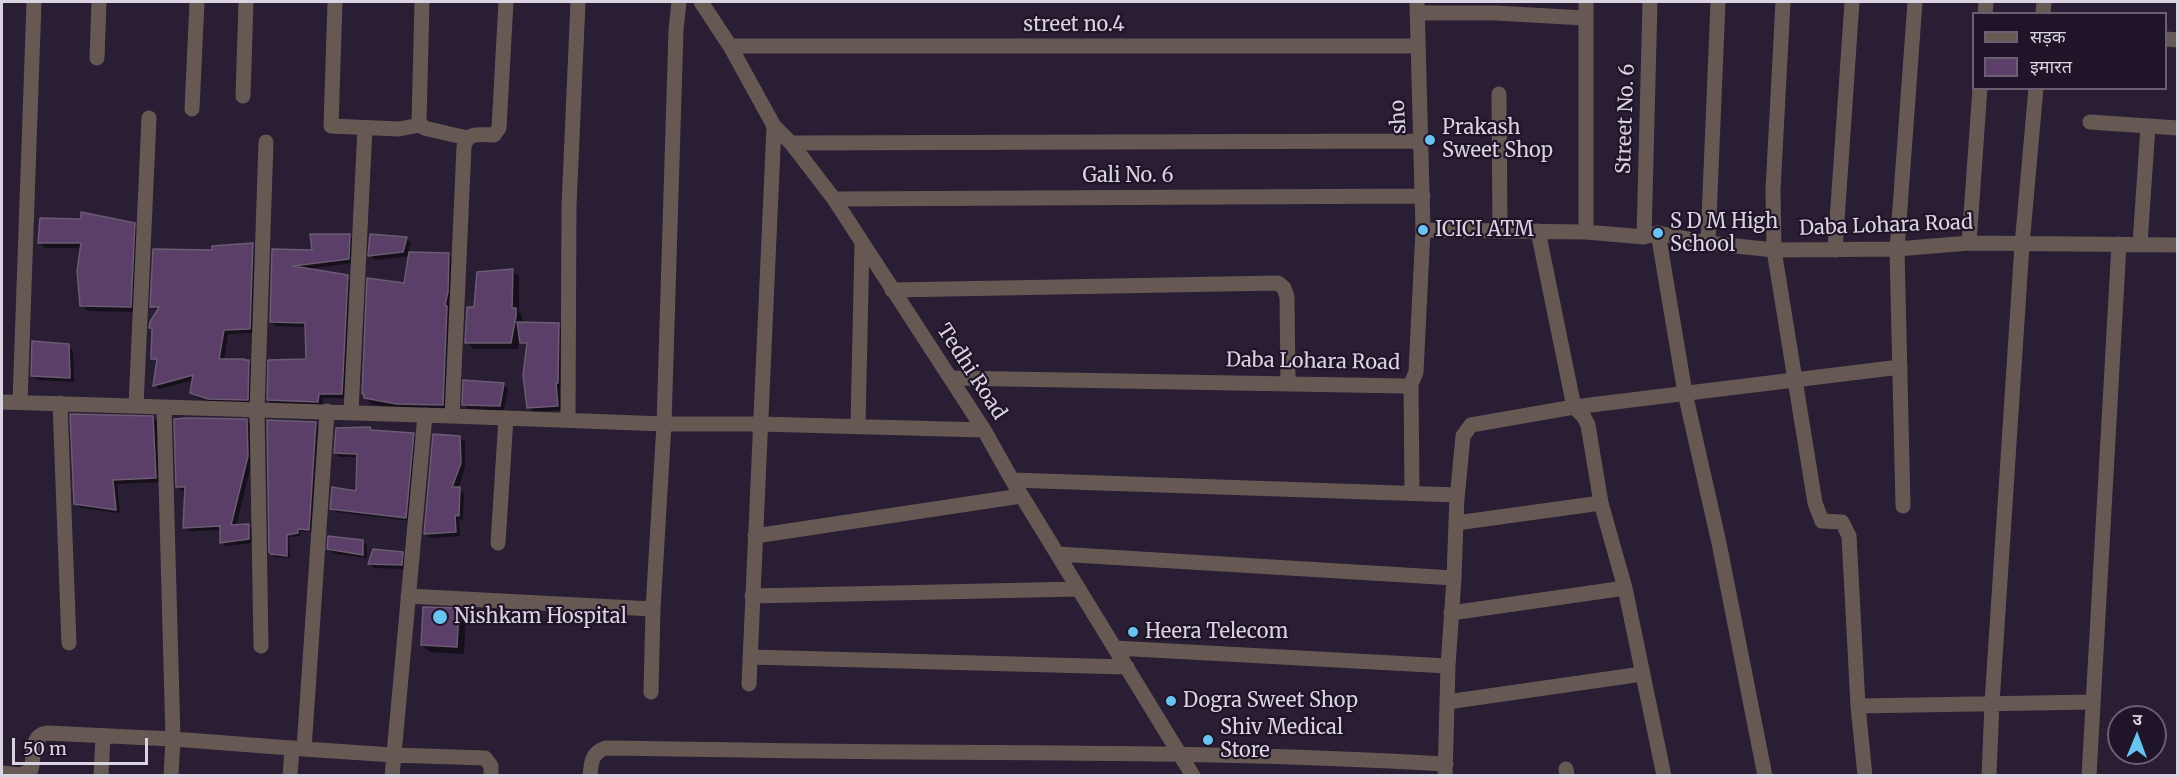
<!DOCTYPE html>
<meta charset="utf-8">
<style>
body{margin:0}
#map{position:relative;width:2179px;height:777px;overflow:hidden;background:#291e33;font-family:Merriweather,"Noto Sans Devanagari",serif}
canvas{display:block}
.frame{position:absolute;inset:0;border:3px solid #dad3e1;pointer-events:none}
.legend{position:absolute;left:1972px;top:12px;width:195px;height:78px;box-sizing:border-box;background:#1f1428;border:2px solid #6a6072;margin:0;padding:8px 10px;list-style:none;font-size:18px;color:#dad3e1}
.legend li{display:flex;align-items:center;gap:12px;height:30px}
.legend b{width:30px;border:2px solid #6a6072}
.north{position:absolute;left:2107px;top:705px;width:60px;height:60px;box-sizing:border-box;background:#1f1428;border:2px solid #6a6072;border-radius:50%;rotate:1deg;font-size:16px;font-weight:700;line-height:24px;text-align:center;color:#dad3e1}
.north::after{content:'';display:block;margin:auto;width:21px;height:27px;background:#69c4f1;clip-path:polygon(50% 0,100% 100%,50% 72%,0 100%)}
.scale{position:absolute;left:12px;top:738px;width:136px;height:27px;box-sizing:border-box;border:3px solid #dad3e1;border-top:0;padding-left:8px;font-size:18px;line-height:21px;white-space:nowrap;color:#dad3e1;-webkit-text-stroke:4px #1f1428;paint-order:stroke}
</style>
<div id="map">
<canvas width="2179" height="777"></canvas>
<div class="frame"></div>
<ul class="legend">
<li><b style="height:8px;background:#665954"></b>सड़क</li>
<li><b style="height:16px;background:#5b3f68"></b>इमारत</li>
</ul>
<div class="north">उ</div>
<div class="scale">50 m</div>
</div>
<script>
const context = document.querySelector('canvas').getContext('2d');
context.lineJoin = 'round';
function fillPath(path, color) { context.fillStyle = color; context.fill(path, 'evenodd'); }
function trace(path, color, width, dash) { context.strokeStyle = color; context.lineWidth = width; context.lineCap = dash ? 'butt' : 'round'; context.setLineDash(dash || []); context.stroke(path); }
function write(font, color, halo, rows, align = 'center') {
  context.font = font + ' Merriweather,serif'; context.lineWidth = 4.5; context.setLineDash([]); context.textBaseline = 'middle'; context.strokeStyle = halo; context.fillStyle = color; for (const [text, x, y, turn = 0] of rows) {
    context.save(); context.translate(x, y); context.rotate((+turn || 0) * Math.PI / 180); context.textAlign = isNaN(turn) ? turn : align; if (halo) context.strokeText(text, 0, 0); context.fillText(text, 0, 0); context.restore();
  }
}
fillPath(new Path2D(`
 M134 224 140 230 136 312 88 311 82 305V248H45L39 242Z
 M349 236 354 240 353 263 307 269 347 277 352 282 346 398H323V406L273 405 269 400 308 360 307 327 276 326 271 322 274 250 314 251Z
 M406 238 411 243 408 254H449L455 261 448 411 405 410 371 404 363 394 406 285 410 256 375 260 370 255Z
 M252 245 257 249 254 333 228 334 224 360 248 362 253 367 252 404 214 403 197 397 192 393 194 380 159 389 155 385 158 364 153 359V330L151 327 157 312 152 306 214 252Z
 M512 270 519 277V312L522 316 523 324H558L563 329V388H560L562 410 533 412 528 407V347L519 341 518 349H473L467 342 476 309Z
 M68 346 73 351 74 382 38 380 33 375Z
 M503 384 508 389 504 410H469L464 405Z
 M72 415 153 418 158 423 160 482 117 484 120 513 80 508 75 503Z
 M247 421 251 425 252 461 236 526H249L253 530V543L226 546 222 542V530L189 531 184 527 186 491H182L177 486Z
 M316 423 319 426 312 532 300 531V536L289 537 290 558 275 557 272 554Z
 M370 429 373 432 413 435 417 439 410 521 336 512 332 508 358 493V457H340L335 453Z
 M460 438 465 442V468L458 489 464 493 463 520 459 519 460 536 430 538 425 534Z
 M362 541 367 546V558L334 554 329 549Z
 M402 554 407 558 406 569 374 568 370 564Z
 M458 610 466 617 464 654 430 652 422 645Z`), '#0007');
const building = new Path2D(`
 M81 212 135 223 131 307 80 306 77 271 81 243H38L40 218 81 219Z
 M310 234H350L349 259 293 266 348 275 342 394H319L318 402 267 400 268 360 306 359 305 323 270 322 272 249 312 250Z
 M370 234 407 237 403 252 368 256Z
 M253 243 250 329 224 330 219 359H244V360H249L248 400 208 399 190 393 193 375 153 386 157 359H151L152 328H149L150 322 159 307H150L153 249 212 250V246Z
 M409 252 449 253 448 292 445 305 447 306 443 405 397 404 364 398V394H362L367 278 404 283Z
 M513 269 512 308H516V316L511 343H465L467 307H474L477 272Z
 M517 322 559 323 558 383H556L558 406 527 408 523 375 527 343H520Z
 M32 341 69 344 70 378 31 376Z
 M463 380 504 383 500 406 462 405Z
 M70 414 153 416 156 478 113 480 116 510 74 504Z
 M187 418 247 419 248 456 231 525 249 524V539L220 543V526L183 528 185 487H176L174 419Z
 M267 420 316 422 309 530 298 529V533L287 535V556L271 554 269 552Z
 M370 427 371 430 414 433 406 518 330 509 332 487 356 491 357 454 334 453 336 428Z
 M433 434 460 436 461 463 452 487H460L459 516 455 515 456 532 424 534Z
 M328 536 363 540V555L327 549Z
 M373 549 403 552 402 565 368 564Z
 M423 607 459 608 457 647 421 645Z`);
fillPath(building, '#5b3f68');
trace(building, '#6b5c73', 1.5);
trace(new Path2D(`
 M335 2 331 126 399 129 420 125
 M422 2 419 122 424 128 467 138
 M701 2 730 46 774 126 791 143 834 199 984 430 1012 480 1193 776
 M1417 2 1423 230
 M1783 2 1773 190 1774 250 1815 503 1822 521 1842 522 1849 536 1858 706 1865 776
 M1417 13H1495L1585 18
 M1985 14 1986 2
 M2043 14 2044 2
 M2166 39 2178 40
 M730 46H1417
 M97 58 99 2
 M1499 94 1500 231
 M243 96 246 2
 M192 109 197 2
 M2090 122 2178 128
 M791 143 1422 141
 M834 199 1423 196
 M1538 231 1574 407 1584 417 1588 425 1601 503 1625 588 1664 776
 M1586 232V2
 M1658 233 1685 393 1719 543 1765 776
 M1644 237 1650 2
 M1708 243 1718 2
 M1969 243 1980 88
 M2140 244 2148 126
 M1835 250 1852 2
 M892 290 1278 283 1284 288 1287 297 1288 383
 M951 378 1405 386 1411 384 1416 372 1423 230 1586 232 1644 237 1658 233 1708 243 1774 250 1897 249 1969 243 2178 245
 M1411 384 1412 493
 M2 402 452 416 664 424H759L984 430
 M20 402 34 2
 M60 403 69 643
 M136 406 149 118
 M164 407 173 739 304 749 327 411
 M351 412 365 128
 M452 416 464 147C467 131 481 135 494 135L499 128 506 2
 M568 420 569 206 578 2
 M858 425 862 243
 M1012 480 1457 495 1454 578
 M1457 499 1463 436 1471 425 1574 407 1900 367
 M1903 506 1897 249 1915 2
 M1456 523 1601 503
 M755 536 1021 496
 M498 543 506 418
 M1058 554 1454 578 1448 666 1445 776
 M408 596 653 609
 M752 596 1079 589
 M1451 613 1625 588
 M261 646 257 410 266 142
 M1115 648 1448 666
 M750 657 1127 667
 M749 684 774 126
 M651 692 653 609 664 424 676 30 679 2
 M1447 702 1642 674
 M1858 706 2093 702
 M304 749 393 755 485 758 491 766V776
 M1566 769 1567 776
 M2 773 21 775 31 770C35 756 29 736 47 733L173 739 171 776
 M101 776 103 736
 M290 776 292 748
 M392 776 425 415
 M590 776C591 762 592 752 606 748 708 749 809 752 910 752 1089 753 1267 753 1446 764
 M1989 776 1992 703 2022 245 2036 88
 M2089 776 2119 244`), '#665954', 15);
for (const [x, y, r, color] of [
 [1430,140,6,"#69c4f1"],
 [1423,230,6,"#69c4f1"],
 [1658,233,6,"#69c4f1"],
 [440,617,8,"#69c4f1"],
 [1133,632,6,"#69c4f1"],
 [1171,701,6,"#69c4f1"],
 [1208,740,6,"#69c4f1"]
]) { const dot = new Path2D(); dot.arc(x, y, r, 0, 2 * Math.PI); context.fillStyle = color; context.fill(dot); trace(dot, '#1f1428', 2); }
write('20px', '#dad3e1', '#1f1428', [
 ["street no.4",1074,25],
 ["sho",1399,117,-93],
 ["Street No. 6",1626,119,-88],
 ["Gali No. 6",1128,176],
 ["Daba Lohara Road",1886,226,-2],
 ["Daba Lohara Road",1313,362,1],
 ["Tedhi Road",971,372,57]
]);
write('20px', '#dad3e1', '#1f1428', [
 ["Prakash",1442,128],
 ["Sweet Shop",1442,151],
 ["S D M High",1670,222],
 ["School",1670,245],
 ["ICICI ATM",1435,230],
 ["Nishkam Hospital",454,617],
 ["Heera Telecom",1145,632],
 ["Dogra Sweet Shop",1183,701],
 ["Shiv Medical",1220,728],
 ["Store",1220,751]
], 'left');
</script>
